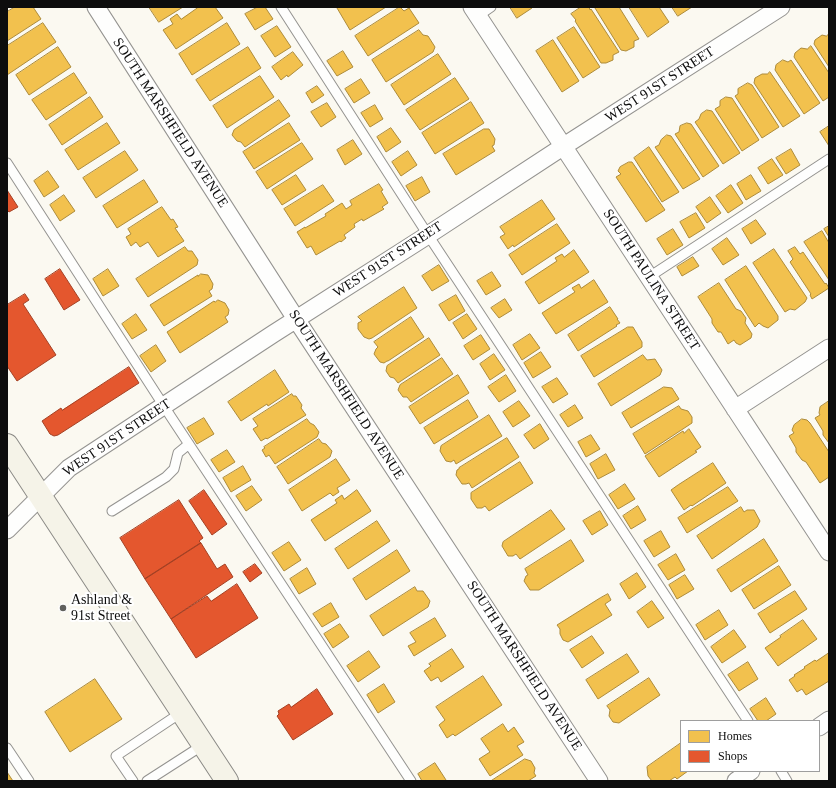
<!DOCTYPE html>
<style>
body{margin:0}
#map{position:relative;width:836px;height:788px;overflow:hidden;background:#fbf9f1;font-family:"Times New Roman",serif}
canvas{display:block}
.frame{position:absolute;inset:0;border:8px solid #0d0d0d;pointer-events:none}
.legend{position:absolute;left:680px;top:720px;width:140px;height:52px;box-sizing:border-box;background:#fff;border:1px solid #9e9e9e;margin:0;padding:5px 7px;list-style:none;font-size:12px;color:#0d0d0d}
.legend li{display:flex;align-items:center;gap:8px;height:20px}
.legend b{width:20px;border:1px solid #9e9e9e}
</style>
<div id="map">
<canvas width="836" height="788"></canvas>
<div class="frame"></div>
<ul class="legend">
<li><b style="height:11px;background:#f2c14e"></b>Homes</li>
<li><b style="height:11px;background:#e4572e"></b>Shops</li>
</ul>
</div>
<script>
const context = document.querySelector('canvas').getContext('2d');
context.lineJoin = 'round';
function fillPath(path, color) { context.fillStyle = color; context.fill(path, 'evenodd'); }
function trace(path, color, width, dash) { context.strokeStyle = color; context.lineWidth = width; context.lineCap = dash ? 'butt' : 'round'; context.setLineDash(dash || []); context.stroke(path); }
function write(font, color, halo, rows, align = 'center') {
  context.font = font + ' "Times New Roman",serif'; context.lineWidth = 4; context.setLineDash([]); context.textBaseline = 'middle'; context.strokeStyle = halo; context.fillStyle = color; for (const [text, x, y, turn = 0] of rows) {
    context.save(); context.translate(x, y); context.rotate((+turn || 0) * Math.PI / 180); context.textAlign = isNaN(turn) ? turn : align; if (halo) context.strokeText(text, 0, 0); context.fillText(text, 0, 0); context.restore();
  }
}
const homes = new Path2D(`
 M15 7H33L41 19 7 41V12Z
 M149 7H183L159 22Z
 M199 7H215L223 18 176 49 163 30 173 24 170 19 177 14 181 19Z
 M258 7H265L273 19 255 30 245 14Z
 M338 7H386L350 30 337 8Z
 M400 7 404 11 409 8 419 23 368 56 355 36Z
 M510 7H532V8L517 18Z
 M581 7H589L590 10 591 9 619 52 613 55V60L606 63H601L575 21 576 20 571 14Z
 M596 7H619L639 39 634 41V47L626 51 621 50 595 8Z
 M629 7H659L669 22 648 37Z
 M672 7H692L678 16Z
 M43 23 56 42 7 75V46Z
 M227 23 240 44 192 75 179 54Z
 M277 26 291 47 275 57 261 36Z
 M574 27 600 67 583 78 557 38Z
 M419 30 423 35 428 36 435 47 433 52 386 82 372 60Z
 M829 34V67L814 44 815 40 822 35 826 36Z
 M553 40 579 81 562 92 536 51Z
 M811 46 829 73V97L823 101 794 57 795 53 801 48 807 49Z
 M58 47 71 67 29 95 16 75Z
 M248 47 261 68 210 101 196 80Z
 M343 51 353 67 337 76 327 61Z
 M293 52 303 65 288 77 287 75 281 80 272 67Z
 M438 54 451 74 404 105 391 85Z
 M783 60 788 62 791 60 820 103 804 114 775 70 776 65Z
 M770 72 800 116 783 127 754 83 755 78 762 74H767Z
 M74 73 87 93 46 120 32 100Z
 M260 76 274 97 227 128 213 106Z
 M455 78 469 99 420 130 406 110Z
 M361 79 370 93 354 103 345 89Z
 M748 83 752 85 779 127 762 138 735 96 738 94V89Z
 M317 86 324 95 312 103 306 93Z
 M90 97 103 117 62 145 49 125Z
 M726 97 732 98 759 140 742 151 715 109 720 106V101Z
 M279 100 290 116 245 147 241 142 237 141 232 135 234 130Z
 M471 102 484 123 435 154 422 133Z
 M327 103 336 117 321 127 311 112Z
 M375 105 383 119 370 127 361 113Z
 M707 110 712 111 740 153 723 164 695 122 699 119 701 114Z
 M107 123 120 143 78 170 65 150Z
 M289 123 300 140 254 169 243 152Z
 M687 123 691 124 719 166 703 177 675 134 679 132 680 126Z
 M829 126V146L820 132Z
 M391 128 401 142 386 152 377 137Z
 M484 129H489L495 139 494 145 492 146 495 151 456 175 443 154Z
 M667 135 671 136 700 179 683 189 655 147 659 145 661 140Z
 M353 140 362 154 345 165 337 150Z
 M302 143 313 159 267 189 256 172Z
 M649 147 679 192 662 202 634 158Z
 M791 149 800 165 786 174 776 158Z
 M125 151 138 170 96 198 83 178Z
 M408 151 417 165 401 176 392 162Z
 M772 159 783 175 768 184 758 168Z
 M629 162H632L665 210 646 222 616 177 621 174 618 171 620 167Z
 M48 171 59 187 44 197 34 181Z
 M296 175 306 190 282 205 272 190Z
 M751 175 761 191 746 200 737 184Z
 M422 177 430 192 415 201 406 186Z
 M144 180 158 202 117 228 103 206Z
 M379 184 383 190 381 191 388 203 382 207 384 209 363 221 362 219 354 224 355 227 344 235 346 238 341 242 340 241 316 255 311 246 307 248 297 232 305 227V228L326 216 325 214 342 203 346 209 352 205 350 201Z
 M323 185 334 201 295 226 284 209Z
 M731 185 743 203 728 213 716 196Z
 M64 195 75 211 60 221 50 205Z
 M710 197 721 213 707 223 696 207Z
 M542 200 555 219 514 247 513 245 508 249 500 237 505 234 500 227Z
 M162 207 171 220 173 219 178 227 175 228 184 241 158 257 148 242 140 247 136 242 131 246 126 237 131 234 128 229Z
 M696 213 705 228 689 238 680 222Z
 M756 220 766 234 751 244 742 229Z
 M557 224 570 243 522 275 509 255Z
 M829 226V237L824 229Z
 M673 229 683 245 667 255 657 239Z
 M822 231 829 243V280L804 242Z
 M727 238 739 255 723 265 712 249Z
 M185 247 188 251H192L198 260 197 265 148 297 136 279Z
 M795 247 800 254 803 252 825 284 826 283 829 288 812 299 810 295 811 294 790 262 793 259 788 251Z
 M774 249 807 298 805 302 795 310 790 309 785 312 753 263Z
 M574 250 589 272 539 304 525 282 557 261 555 258 562 254 564 257Z
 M693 257 699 266 682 276 677 267Z
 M439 265 449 281 432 291 422 276Z
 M746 266 778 316V320L768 328 763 326 759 323 755 327 725 280Z
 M108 269 119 286 103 296 93 279Z
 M492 272 501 286 486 295 477 281Z
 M201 274 208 275 213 284 212 289 209 291 212 296 164 326 150 305 198 275V276Z
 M594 280 608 302 556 334 542 313 575 292 572 288 579 284 581 288Z
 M719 283 736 309 741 311 746 318 745 323 752 334 751 338 740 345 736 343 734 340 728 344 721 332H718L712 323V319L698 297Z
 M404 287 417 308 372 338 369 339 364 337 358 329V323L362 321 358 317Z
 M456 295 465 311 449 321 439 305Z
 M505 299 512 310 499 318 491 308Z
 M218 300 225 303 229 310 228 315 225 317 228 322 180 353 167 332 214 301 215 302Z
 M610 307 618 319H617L620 323 616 325 617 326 578 351 568 335Z
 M136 314 147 330 132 339 122 324Z
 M467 314 477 329 463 339 453 323Z
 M411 317 424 337 388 361H387L384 363 380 362 374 354 376 349 378 347 374 342Z
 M628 327H633L642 342V347L594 377 581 356Z
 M530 334 540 348 522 360 513 345Z
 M481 335 490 349 473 360 464 346Z
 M429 338 440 355 398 383 394 378 390 377 386 371 387 366Z
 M156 345 166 361 151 372 140 356Z
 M541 352 551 367 533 378 524 363Z
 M494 354 505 370 490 380 480 364Z
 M643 355 647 360 655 359 662 370 660 375 611 406 598 384Z
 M442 358 453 374 411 402 407 397H403L398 390 400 385Z
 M275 370 289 392 268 406 267 404 241 421 228 402Z
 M458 375 469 393 420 424 409 407Z
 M506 375 516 391 499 402 488 387Z
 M557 378 568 394 553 403 542 387Z
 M664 387 672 388 679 399 631 428 622 413Z
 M292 394 293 396H296L302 405 301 408 306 415 267 439 266 438 261 441 253 429 258 426 253 419Z
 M468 400 478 417 434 444 424 428Z
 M519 401 530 416 513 427 503 412Z
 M829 401V443L823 435V431L815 418 820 415 819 413 820 407Z
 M575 405 583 418 568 427 560 415Z
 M679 406 681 409 688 411 692 417V423L645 454 633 434Z
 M489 415 502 436 456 464 454 460 451 462 446 461 440 451 441 446Z
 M204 418 214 434 197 444 187 428Z
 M307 419 310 423 314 425 319 432 317 437 275 464 269 455 266 457 262 450 265 448 264 447Z
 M802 419 807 420 810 423 829 452V477L820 483 806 462 802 460 796 452V448L789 436 794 433 792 430 794 425Z
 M540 424 549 439 534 449 524 435Z
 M689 429 701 447 695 451 697 452 659 477 645 456 683 431 684 433Z
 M591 435 600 449 586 457 578 442Z
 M507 438 519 457 472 488 469 483 466 484H462L456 475 457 470 459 469V468Z
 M319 439 322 443 326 444 332 451 330 457 288 484 277 467Z
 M227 450 235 462 219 472 211 460Z
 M606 454 615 470 598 479 590 464Z
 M336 459 350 480 337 488 339 492 333 496 330 493 302 511 289 490Z
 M520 462 533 483 489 511 485 506 482 508H477L471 499V493Z
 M713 463 726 483 692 506 691 505 684 510 671 490 678 485Z
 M243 466 251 480 231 492 223 478Z
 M625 484 635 499 618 509 609 495Z
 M252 486 262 500 246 511 236 496Z
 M728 487 738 501 687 533 678 518Z
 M357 490 371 511 325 541 311 520 337 503 335 500 342 495 344 499Z
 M638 506 646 520 631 529 623 516Z
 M741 507 744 512 747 510H754L760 521 757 527 712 559 697 536Z
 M551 510 565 529 520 559 516 554 513 556H508L502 546 503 542Z
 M600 511 608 525 592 535 583 521Z
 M377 521 390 541 348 569 335 549Z
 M661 531 670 547 654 557 644 541Z
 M764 539 778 561 731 592 717 570Z
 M571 540 584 561 539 590H530L524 581 526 576 528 575 525 569Z
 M289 542 301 560 284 571 272 553Z
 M397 550 410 571 366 600 353 579Z
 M676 554 685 570 668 580 658 565Z
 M779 566 791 585 754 609 742 590Z
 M307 568 316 584 299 594 290 579Z
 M637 573 646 587 629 599 620 584Z
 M685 575 694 589 677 599 669 585Z
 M415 587 417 591H423L430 601 428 607 383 636 370 616Z
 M795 591 807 609 770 633 758 614Z
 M608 594 611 600 605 604 612 615 568 642 563 640 560 634V629L557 625 600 598Z
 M652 601 664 618 648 628 637 612Z
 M331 603 339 617 322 627 313 614Z
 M719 610 728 625 705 640 696 625Z
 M435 618 446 636 414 656 408 646 416 642 410 633Z
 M803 620 817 639 778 666 765 648 781 637 780 636Z
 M340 624 349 637 333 648 324 634Z
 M734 630 746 647 722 663 711 647Z
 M592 636 604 653 582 668 570 650Z
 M452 649 464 667 441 682 438 677 431 681 424 671 431 666 429 664Z
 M369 651 380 667 358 682 347 666Z
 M829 653V681L806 695 802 689 797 692 789 680 795 676 794 675 805 668 804 667 815 660 816 661Z
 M627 654 639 672 598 699 586 680Z
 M748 662 758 679 739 691 728 675Z
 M483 676 502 705 455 736 453 734 447 738 439 725 445 720 436 707Z
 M649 678 660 695 619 723 613 722 609 716 610 710 607 706Z
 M95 679 122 719 70 752 45 712Z
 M384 684 395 702 378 713 367 695Z
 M766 698 776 714 766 721H758L750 709Z
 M503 724 508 732 514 727 524 742 517 746 523 755 490 776 479 759 490 752 481 739Z
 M681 743V771H688L677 779 675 777 669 781H652L648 776 647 767Z
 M525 759 531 761 535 768 534 773 536 776 528 781H491Z
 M435 763 446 780 445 781H422L418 774Z
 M7 772 13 781H7Z`);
fillPath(homes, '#f2c14e');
trace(homes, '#ad8b3a', 1);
const shops = new Path2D(`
 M7 190 18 207 9 212 7 210Z
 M60 269 80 300 64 310 45 279Z
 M25 294 29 300 23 304 56 355 17 381 7 366V305Z
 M129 367 139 383 58 435 54 436 50 434 42 421 61 408 62 410Z
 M204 490 227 524 212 535 189 501Z
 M179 500 203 538 199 541 201 543 145 579 120 538Z
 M201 543 217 569 225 564 233 577 171 619 145 579Z
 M255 564 262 573 250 582 243 572Z
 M237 584 258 618 196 658 171 619 207 596 211 601Z
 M317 689 333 714 293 740 277 716 279 714 278 711 289 704 291 707Z`);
fillPath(shops, '#e4572e');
trace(shops, '#a44124', 1);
const lane = new Path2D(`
 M281 7 428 235 748 721
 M478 16 491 7
 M7 163 171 417 411 781
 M649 277 829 159
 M112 511 166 477 174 469 178 453 189 444
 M7 748 29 781
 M781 771 787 781
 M133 781 116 756 182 712
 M147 781 203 745`);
const street = new Path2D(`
 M96 7 296 319 599 781
 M472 7 829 552
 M735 409 829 348
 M7 530 69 468 273 334 428 235 564 146 781 7
 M819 727 829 720
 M736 781 751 771`);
const secondary = new Path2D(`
 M7 445 227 781`);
trace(lane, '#949390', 11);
trace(street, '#949390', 19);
trace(secondary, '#8b8a86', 24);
trace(lane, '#fefefd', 9);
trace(street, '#fefefd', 17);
trace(secondary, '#f5f3e8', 22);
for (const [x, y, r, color] of [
 [63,608,4,"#60605d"]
]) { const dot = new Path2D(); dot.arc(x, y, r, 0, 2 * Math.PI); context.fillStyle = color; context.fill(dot); trace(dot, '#fff', 1.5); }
write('14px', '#0d0d0d', '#fff', [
 ["WEST 91ST STREET",660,85,-33],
 ["SOUTH MARSHFIELD AVENUE",170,123,57],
 ["WEST 91ST STREET",388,260,-33],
 ["SOUTH PAULINA STREET",651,280,57],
 ["SOUTH MARSHFIELD AVENUE",346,395,57],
 ["WEST 91ST STREET",117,438,-34],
 ["SOUTH MARSHFIELD AVENUE",524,666,57]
]);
write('14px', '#0d0d0d', '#fff', [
 ["Ashland &",71,600],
 ["91st Street",71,616]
], 'left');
</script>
